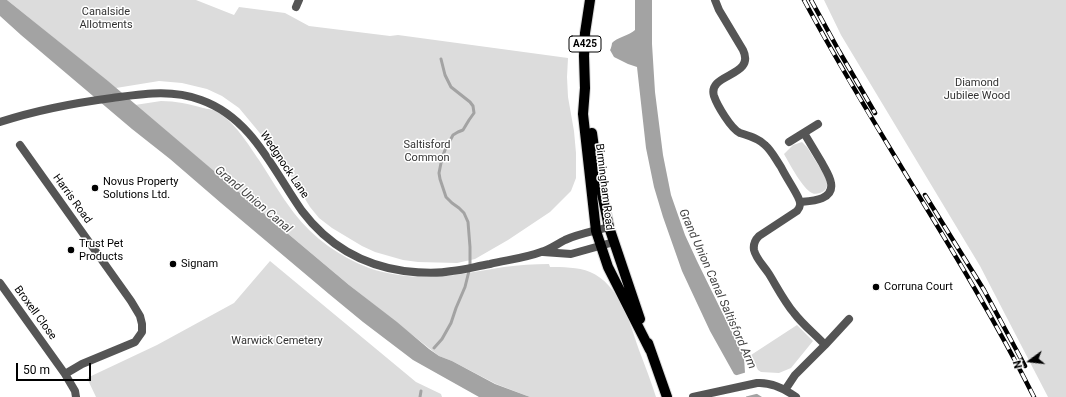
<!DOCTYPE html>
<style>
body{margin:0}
#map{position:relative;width:1066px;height:397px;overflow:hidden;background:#fff;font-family:Roboto,sans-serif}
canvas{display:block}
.north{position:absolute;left:1010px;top:341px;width:40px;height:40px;-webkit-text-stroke:3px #fff;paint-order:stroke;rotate:255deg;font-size:11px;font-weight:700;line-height:16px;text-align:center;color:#000}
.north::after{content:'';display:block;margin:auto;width:14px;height:18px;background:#000;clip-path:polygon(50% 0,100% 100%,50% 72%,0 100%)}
.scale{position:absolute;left:16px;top:363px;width:75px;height:18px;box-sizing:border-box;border:2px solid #000;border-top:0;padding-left:5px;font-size:12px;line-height:14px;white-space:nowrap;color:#000;-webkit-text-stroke:3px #fff;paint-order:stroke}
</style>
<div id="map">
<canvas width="1066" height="397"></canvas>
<div class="north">N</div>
<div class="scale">50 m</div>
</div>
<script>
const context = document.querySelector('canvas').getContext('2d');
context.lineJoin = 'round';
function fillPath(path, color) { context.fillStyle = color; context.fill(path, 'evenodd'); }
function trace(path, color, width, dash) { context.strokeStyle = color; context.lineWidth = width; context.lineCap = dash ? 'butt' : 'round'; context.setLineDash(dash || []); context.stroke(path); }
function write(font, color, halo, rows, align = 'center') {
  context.font = font + ' Roboto,sans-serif'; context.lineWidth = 3; context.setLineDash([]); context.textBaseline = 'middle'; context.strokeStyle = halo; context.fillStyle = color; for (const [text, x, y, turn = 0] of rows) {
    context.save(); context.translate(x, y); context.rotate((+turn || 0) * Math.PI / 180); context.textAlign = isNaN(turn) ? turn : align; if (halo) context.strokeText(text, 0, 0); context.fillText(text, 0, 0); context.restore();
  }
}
fillPath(new Path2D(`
 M7 0H196L234 15 239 7 285 13 309 26 390 36 398 35 568 58 567 77 568 97 574 131 576 153V178L571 191 550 212 508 240 475 259 457 263 418 262 403 260 375 252 362 246 332 228 319 218 310 207 289 173 259 132 239 108 222 96 207 89 182 83 159 81 116 88Z
 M824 0H1066V397H1048L980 266 841 35Z
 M161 101C176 101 189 104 203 108 207 109 213 109 217 112 234 121 248 144 259 160 270 177 281 196 294 213 313 238 340 257 369 268 398 278 432 279 462 274 476 272 490 269 504 267 519 265 534 264 549 264L550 267C562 267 578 267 590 272 619 284 630 323 639 350 645 366 651 381 656 397H530L496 384 452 361 439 356 349 285 274 222 135 105Z
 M802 142 807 147 825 176C827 181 829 187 824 191 821 193 816 195 812 193 803 189 789 163 784 154L793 145Z
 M270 261 416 382 441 394 442 397H96L87 378 157 345 234 303Z
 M797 325 813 341 791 368 779 373 761 372 758 370 751 355Z`), '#dcdcdc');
fillPath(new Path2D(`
 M0 0H7L108 81 274 222 349 285 397 322 429 349 439 356 452 361 495 384 530 397H479L413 360 363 322 329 294 221 203 170 159 132 129 21 35 0 16Z
 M635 0H652V44L655 92 663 155 671 195 685 235 697 261 744 357 745 373 754 392 762 397H746V396L741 378 734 374 710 331 682 271 663 217 654 187 646 148 637 67 628 64 614 57 610 50C611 49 612 44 612 43 616 38 630 35 635 30Z`), '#a3a3a3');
fillPath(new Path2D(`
 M747 372 755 391 760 393 744 397 739 379 734 376Z`), '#fff');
trace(new Path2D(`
 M434 348 442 339 451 323 456 308 465 287 470 267V247L468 222 464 213 459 208 452 203 446 197 440 179 439 173 442 158 445 150 453 135 458 132 463 130 469 120 474 113 473 106 470 102 451 87 445 75 441 59
 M420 397 421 391`), '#a3a3a3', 3);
const primary = new Path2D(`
 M590 0 585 33 584 56 585 88 583 114 596 231 608 267 650 350
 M592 133 597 170 609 227 640 319
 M648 343 667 397`);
trace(primary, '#dbdbdb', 12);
trace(new Path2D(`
 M715 0 719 10 743 50C756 77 707 73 714 96 717 105 731 129 740 133 749 136 758 138 765 145 772 151 776 160 781 167 786 177 793 187 798 197 801 203 801 206 797 211L759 236C755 240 753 244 754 250 756 259 764 266 769 274 777 287 784 301 794 313 803 325 815 334 825 345L795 375 785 390
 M296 7 299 0
 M789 142 818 124
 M20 145 131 301 140 316 142 324V332L135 342 82 364 65 374
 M801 202C812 201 834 200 831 183 830 176 825 169 822 163 816 153 810 143 804 133
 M0 283 65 374 75 391 76 397
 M825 345 849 319
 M693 397 757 383C771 382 785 389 796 397`), '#555', 8);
trace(new Path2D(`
 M0 122C37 110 74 103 112 98 143 94 171 89 201 100 252 118 273 170 302 211 327 244 362 265 404 271 420 273 437 274 452 271 465 270 477 266 490 264 507 260 525 258 541 252 549 250 557 244 565 240 578 234 595 231 609 227
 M543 252 571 254 614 242`), '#555', 8);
trace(primary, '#000', 10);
const rail = new Path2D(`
 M804 0C876 135 965 260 1034 397
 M811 0 839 51 875 113
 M925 195 984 290 1025 366`);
trace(rail, '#000', 4.5);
trace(rail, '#fff', 3, [9]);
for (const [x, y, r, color] of [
 [95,188,4,"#000"],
 [71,250,4,"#000"],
 [173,264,4,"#000"],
 [876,287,4,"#000"]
]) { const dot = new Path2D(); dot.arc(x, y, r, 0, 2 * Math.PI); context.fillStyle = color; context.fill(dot); trace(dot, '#fff', 1.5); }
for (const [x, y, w] of [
 [585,44,32]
]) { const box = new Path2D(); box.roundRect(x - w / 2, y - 8, w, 16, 3); context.fillStyle = '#fff'; context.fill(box); trace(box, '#000', 1); }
write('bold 10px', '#000', null, [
 ["A425",585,44]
]);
write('11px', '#333', '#fff', [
 ["Canalside",106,12],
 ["Allotments",106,25],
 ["Diamond",977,83],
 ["Jubilee Wood",977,96],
 ["Saltisford",427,145],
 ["Common",427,158],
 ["Warwick Cemetery",277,341]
]);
write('11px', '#000', '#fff', [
 ["Wedgnock Lane",284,165,56],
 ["Birmingham Road",604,187,83],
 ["Harris Road",72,199,54],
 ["Broxell Close",35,313,54]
]);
write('11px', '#000', '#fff', [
 ["Novus Property",103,182],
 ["Solutions Ltd.",103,195],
 ["Trust Pet",79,244],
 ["Products",79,257],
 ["Signam",181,264],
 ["Corruna Court",884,287]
], 'left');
write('italic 12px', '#444', '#fff', [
 ["Grand Union Canal",253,200,40],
 ["Grand Union Canal Saltisford Arm",717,289,66]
]);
</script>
